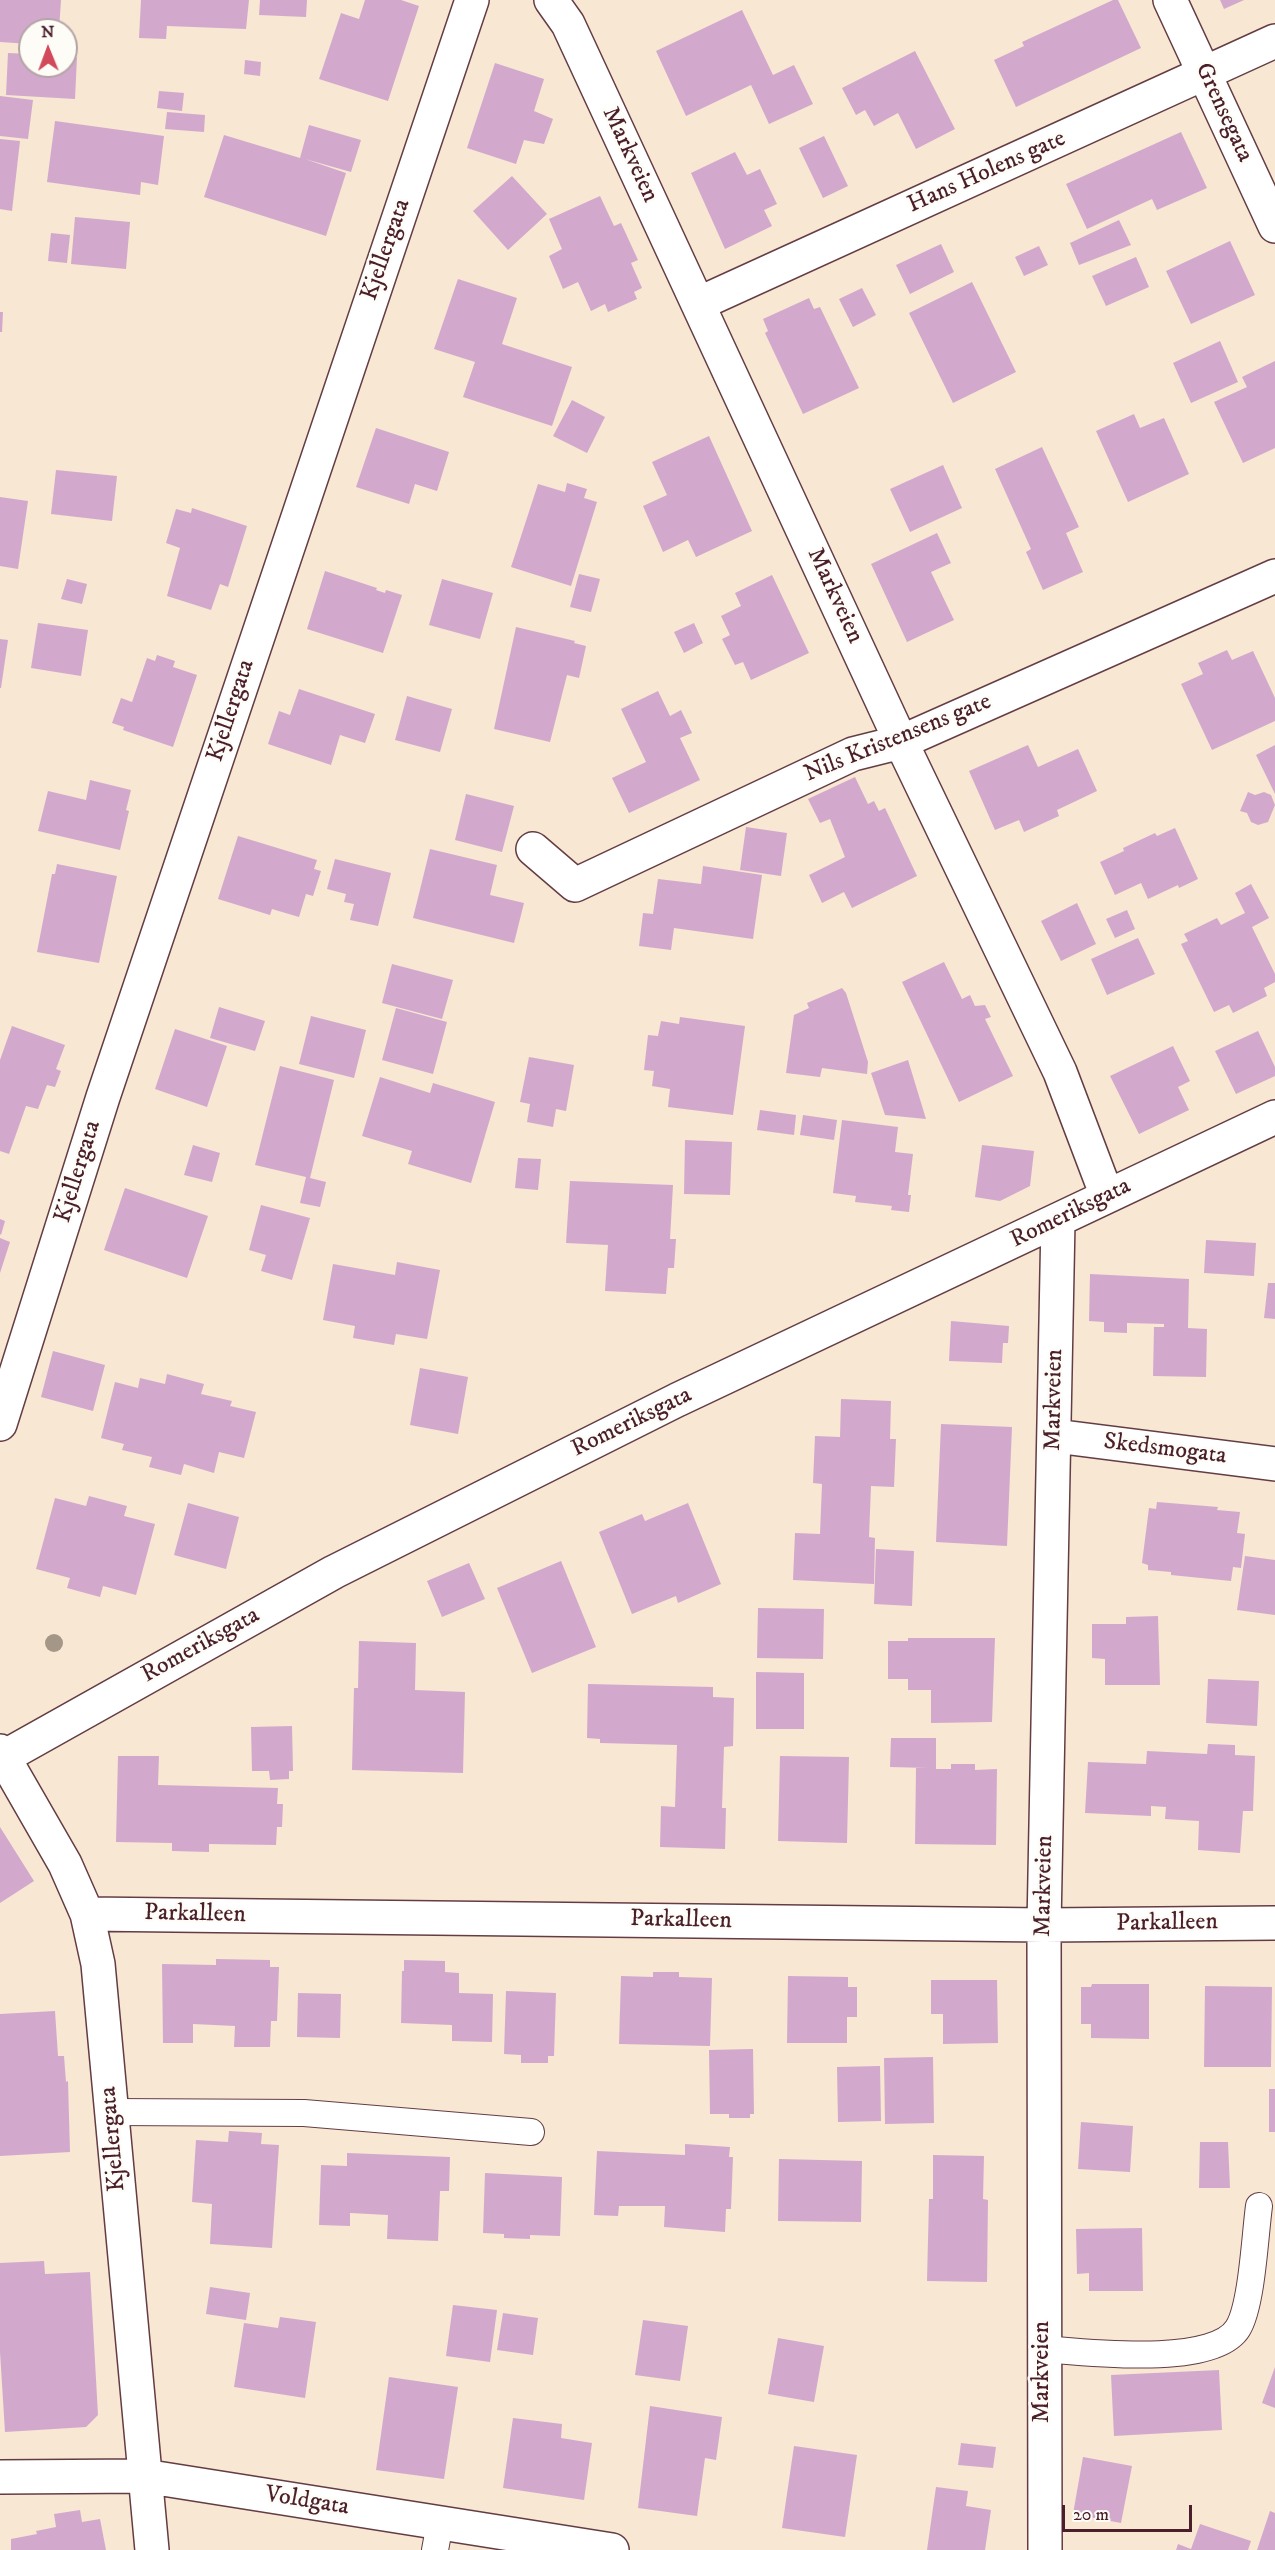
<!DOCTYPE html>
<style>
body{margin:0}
#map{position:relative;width:1275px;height:2550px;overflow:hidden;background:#f7e7d3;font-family:"IM FELL DW Pica",serif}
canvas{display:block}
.north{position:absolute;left:18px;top:18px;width:60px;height:60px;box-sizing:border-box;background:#fdfcf7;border:2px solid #b5a4a5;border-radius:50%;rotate:359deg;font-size:16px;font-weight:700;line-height:24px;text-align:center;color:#4a1f2b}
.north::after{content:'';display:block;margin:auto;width:21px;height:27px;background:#d1495b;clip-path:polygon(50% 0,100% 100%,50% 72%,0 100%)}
.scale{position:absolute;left:1062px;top:2505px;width:130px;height:27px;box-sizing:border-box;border:3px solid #4a1f2b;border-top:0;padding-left:8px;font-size:18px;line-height:21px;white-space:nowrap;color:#4a1f2b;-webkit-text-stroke:4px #fdfcf7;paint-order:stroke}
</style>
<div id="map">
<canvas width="1275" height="2550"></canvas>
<div class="north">N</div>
<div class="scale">20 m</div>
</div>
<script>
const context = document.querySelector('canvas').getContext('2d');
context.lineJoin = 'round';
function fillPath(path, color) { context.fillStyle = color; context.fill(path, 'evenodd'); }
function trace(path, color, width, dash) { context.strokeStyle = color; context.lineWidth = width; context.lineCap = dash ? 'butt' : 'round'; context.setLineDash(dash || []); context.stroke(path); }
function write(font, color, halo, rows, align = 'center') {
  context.font = font + ' "IM FELL DW Pica",serif'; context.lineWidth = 5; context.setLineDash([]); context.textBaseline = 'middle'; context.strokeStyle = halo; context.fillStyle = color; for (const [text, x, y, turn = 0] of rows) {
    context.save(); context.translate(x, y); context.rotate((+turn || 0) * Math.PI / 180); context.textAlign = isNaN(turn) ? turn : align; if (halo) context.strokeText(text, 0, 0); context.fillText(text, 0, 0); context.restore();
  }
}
fillPath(new Path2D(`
 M0 0H61L59 30H30V44L0 42Z
 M141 0H249L246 29 167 26 166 39 139 38Z
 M260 0H307L306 17 259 15Z
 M365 0H401L419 6 388 101 319 79 341 13 359 19Z
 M1113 0H1118L1141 48 1016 107 994 60 1024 46 1022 42Z
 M1220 0H1244L1224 9Z
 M742 10 773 75 794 65 813 104 769 124 751 85 686 116 656 51Z
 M915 51 955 129 916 149 898 113 874 126 865 110 856 115 842 88Z
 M8 53 30 54V66H66V56L77 57 75 99 6 95Z
 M245 60 261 62 260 76 244 74Z
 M495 63 544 79 534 111 553 119 544 144 524 140 516 164 467 148Z
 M159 91 184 93 182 111 157 108Z
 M0 96 33 100 28 139 0 136Z
 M167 112 205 115 204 132 165 129Z
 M55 121 164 136 158 185 141 182 140 195 47 182Z
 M309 125 361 140 351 172 305 159 346 173 326 236 204 197 224 135 300 158Z
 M1181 132 1207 188 1157 210 1152 199 1087 229 1066 184Z
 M824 136 848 186 823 198 799 148Z
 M0 139 20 141 12 211 0 209Z
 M735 152 747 175 760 169 777 204 764 210 772 226 725 249 691 173Z
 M512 176 547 214 508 250 473 211Z
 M600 196 614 226 621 223 638 260 631 263 642 288 634 292 637 299 608 312 605 304 591 311 578 282 563 289 549 256 562 249 549 219Z
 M75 217 130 222 126 269 71 264Z
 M1119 220 1131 245 1079 265 1070 243Z
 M51 233 70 235 67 263 48 261Z
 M1230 241 1255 295 1191 324 1166 271Z
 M941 244 954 272 910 294 896 265Z
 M1039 246 1048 265 1024 276 1015 257Z
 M1136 257 1149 287 1106 306 1092 276Z
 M458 279 517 298 502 344 572 367 552 426 463 397 475 362 434 349Z
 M972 282 1016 372 953 403 909 313Z
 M862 288 876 315 853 327 839 299Z
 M809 298 814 309 820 307 859 388 803 414 765 333 768 331 763 319Z
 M0 312H3L2 332H0Z
 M1220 341 1238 382 1191 403 1173 363Z
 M1275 361V448L1243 463 1214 402 1247 387 1242 377Z
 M572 400 605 417 587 453 553 436Z
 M1134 414 1140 428 1164 418 1189 474 1128 502 1096 431Z
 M376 428 449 452 437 491 415 484 409 504 356 487Z
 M709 436 752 531 696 557 688 540 663 552 643 506 667 495 652 462Z
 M1042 447 1079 527 1066 533 1083 572 1043 590 1026 552 1031 549 995 469Z
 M943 465 962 508 910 532 890 489Z
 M56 470 117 476 112 521 51 514Z
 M567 483 587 489 584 498 597 502 571 586 511 567 538 484 565 492Z
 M0 497 28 501 18 569 0 566Z
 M192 508 247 526 228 587 220 584 211 610 167 596 180 548 166 543 176 509 191 513Z
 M937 533 951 563 931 572 954 620 907 642 871 564Z
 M325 571 377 588 376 590 385 593 386 590 402 595 383 653 307 629Z
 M579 574 600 579 591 612 570 607Z
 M772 575 809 653 751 680 743 662 735 665 722 639 730 635 721 616 741 606 735 593Z
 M67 579 87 584 82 604 61 599Z
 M442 579 493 593 480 639 429 625Z
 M38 623 88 630 81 676 31 668Z
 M694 623 703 643 684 653 674 632Z
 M516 627 575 641 574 643 586 646 579 678 567 675 550 742 494 729Z
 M0 639 8 640 1 688H0Z
 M1227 650 1232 660 1253 651 1275 698V721L1212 750 1181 684 1203 674 1198 663Z
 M157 655 175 661 173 667 197 675 173 747 123 730 124 727 112 723 121 698 132 702 147 658 155 661Z
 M299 689 375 714 365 743 340 735 331 765 268 744 279 711 290 715Z
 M658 691 670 716 681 710 692 733 680 738 700 780 629 813 612 778 646 762 621 709Z
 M407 696 452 709 440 752 395 740Z
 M1028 745 1038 767 1078 749 1097 791 1057 810 1059 816 1024 832 1019 820 995 830 969 771Z
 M1275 745V794L1256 755Z
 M855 777 868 804 874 801 879 811 885 808 917 876 852 908 844 892 822 903 809 875 845 857 830 819 820 823 808 799Z
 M90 780 131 790 126 810 129 811 120 850 38 831 48 791 86 800Z
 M1248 792 1255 795 1264 792 1271 795 1275 805 1268 822 1258 825 1251 822 1247 813 1240 811Z
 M466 794 514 806 502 852 455 840Z
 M746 827 787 833 781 876 740 870Z
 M1175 828 1198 879 1179 888 1178 885 1148 899 1141 883 1115 895 1100 862 1124 851 1123 848 1155 833 1157 836Z
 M238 836 317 860 314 869 321 871 313 896 306 894 299 917 272 909 270 915 218 899Z
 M430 849 497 865 490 895 524 903 514 943 413 918Z
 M335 859 391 873 378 926 350 920 354 904 344 902 346 894 327 889Z
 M57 864 117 876 99 963 37 952 52 874H55Z
 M703 866 762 875 753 939 674 928 671 950 639 946 643 913 653 914 658 879 701 884Z
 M1251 884 1269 918 1252 927 1275 974V982L1264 988 1267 996 1233 1013 1229 1005 1214 1012 1181 944 1188 941 1184 934 1217 918 1221 925 1245 913 1235 893Z
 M1077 903 1096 944 1061 961 1041 921Z
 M1127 910 1135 929 1115 938 1106 919Z
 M1138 938 1155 974 1107 995 1091 959Z
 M944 962 962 999 970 995 975 1006 985 1005 991 1017 985 1019 1013 1076 959 1102 902 982Z
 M392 964 453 980 442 1019 382 1003Z
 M842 988 846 993 868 1062 867 1074 822 1068 820 1077 786 1073 794 1015 809 1008 807 1003Z
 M219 1007 265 1021 255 1051 210 1038Z
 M396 1008 447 1022 433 1074 382 1060Z
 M311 1016 366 1030 354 1078 299 1064Z
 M680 1017 745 1026 733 1115 668 1107 670 1089 652 1086 654 1071 644 1070 648 1035 658 1036 661 1021 679 1024Z
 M12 1026 65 1045 56 1069 61 1071 55 1087 47 1085 38 1109 26 1106 9 1154 0 1151V1060Z
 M175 1029 227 1046 207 1107 155 1089Z
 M1258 1031 1275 1067V1076L1236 1094 1215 1051Z
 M1173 1046 1190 1081 1178 1087 1189 1110 1139 1134 1110 1076Z
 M529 1057 574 1065 566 1111 556 1109 553 1127 527 1122 530 1104 520 1102Z
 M908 1060 926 1119 885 1115 871 1073Z
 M280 1066 334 1080 310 1178 326 1182 320 1207 300 1203 306 1177 255 1165Z
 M380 1077 430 1093 433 1083 495 1102 471 1183 408 1164 412 1151 362 1136Z
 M760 1110 796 1115 794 1135 757 1130Z
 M803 1115 837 1120 834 1140 800 1135Z
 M842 1120 898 1127 895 1152 913 1154 908 1195H911L909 1212 891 1210 892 1206 855 1202 856 1196 833 1193Z
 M685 1140 732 1142 730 1195 684 1194Z
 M193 1145 220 1153 212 1182 184 1175Z
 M982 1145 1034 1151 1030 1186 1000 1201 975 1197Z
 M518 1158 541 1159 538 1190 515 1188Z
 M570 1181 673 1185 670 1239H676L674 1268H668L666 1294 605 1291 608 1245 566 1243Z
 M125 1188 208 1216 187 1278 104 1250Z
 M261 1205 310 1218 292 1280 261 1271 266 1255 249 1250Z
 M0 1219 5 1221 1 1235 0 1234Z
 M0 1238 10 1242 0 1273Z
 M1206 1240 1256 1243 1254 1276 1204 1273Z
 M397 1262 440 1270 427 1339 396 1334 394 1345 353 1338 355 1326 323 1320 333 1264 395 1275Z
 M1090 1274 1189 1279 1188 1328 1207 1329 1206 1377 1153 1376 1154 1327H1164V1324L1127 1323V1333L1104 1332V1322L1089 1321Z
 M1268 1283H1275V1319L1264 1318Z
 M951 1321 1009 1326 1008 1343H1003L1002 1363 949 1361Z
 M53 1351 105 1365 93 1411 41 1397Z
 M420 1368 468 1377 458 1434 410 1425Z
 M167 1374 204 1384 201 1394 232 1401 230 1406 256 1412 244 1458 219 1452 214 1473 184 1464 181 1475 149 1467 152 1457 122 1450 124 1444 101 1438 115 1382 138 1388 140 1378 165 1384Z
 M841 1399 891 1401 890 1439H896L894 1487 871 1486 869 1537 875 1538 874 1584 793 1580 795 1533 820 1534 822 1484 813 1483 815 1436 840 1437Z
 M941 1424 1012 1427 1007 1546 936 1542Z
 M89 1496 127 1506 124 1516 155 1524 136 1595 103 1586 100 1597 67 1588 70 1578 36 1569 55 1498 86 1506Z
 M1157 1502 1218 1507 1217 1510 1240 1512 1237 1533 1245 1534 1241 1568 1233 1567 1231 1581 1171 1575V1572L1148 1570V1565L1142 1563 1149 1508 1156 1509Z
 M188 1503 239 1517 226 1569 174 1555Z
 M688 1503 721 1584 678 1603 676 1596 632 1614 599 1532 642 1514 645 1521Z
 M876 1549 914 1551 912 1606 874 1604Z
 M1245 1556 1275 1560V1615L1237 1610Z
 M561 1561 596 1647 532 1673 497 1588Z
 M469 1563 485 1599 442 1617 427 1581Z
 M758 1608 824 1609 823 1659 757 1658Z
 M1158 1616 1160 1685H1105V1659L1092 1658V1624H1126V1617Z
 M908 1638H995L992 1722 931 1723V1690H908V1679H888V1641H908Z
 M359 1641 416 1643 415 1690 465 1692 463 1773 352 1770 354 1688H358Z
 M756 1672 804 1673V1729H756Z
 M1208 1679 1259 1681 1257 1726 1206 1723Z
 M588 1684 713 1687V1697L734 1698 733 1746 724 1747 722 1808H726L725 1849 660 1847 661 1806 675 1807 677 1745 600 1743V1739L587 1738Z
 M292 1726 293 1771H289V1779L270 1780 269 1771H252L251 1727Z
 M891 1738H936V1769H951V1764H975V1770L997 1769 996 1845 915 1844 916 1768H928L890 1767Z
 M1208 1744 1235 1745V1755L1255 1756 1253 1811H1243L1240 1853 1198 1850 1199 1821 1165 1819 1166 1807 1151 1806V1816L1085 1813 1088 1762 1146 1764 1147 1751 1207 1754Z
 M118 1756H159L158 1785 278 1788 277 1804H283L282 1827H277L276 1845 209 1844V1852L172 1851V1843L116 1842Z
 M780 1756 849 1757 847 1843 778 1841Z
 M0 1827 34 1881 0 1903Z
 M216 1959 270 1960V1967H279L277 2021H271L270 2047H234L235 2026 193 2024V2043H163L162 1964 216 1965Z
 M404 1960 445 1961V1972L459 1973V1993L493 1994 492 2042 452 2041V2025L401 2023 402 1971H404Z
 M653 1972H679V1977L712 1978 710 2046 619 2044 621 1976 653 1977Z
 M788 1976 848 1977V1987H857V2017H847V2043H787Z
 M931 1980H997L998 2043 943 2044V2014H931Z
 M1092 1984H1149V2039L1091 2038V2024H1081V1987H1091Z
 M1205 1986 1272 1987 1271 2067H1204Z
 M506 1991 556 1993 554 2056H548V2063H521V2055L504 2054Z
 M298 1993 341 1994 340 2038 297 2037Z
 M55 2011 58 2056H64L66 2082 68 2081 70 2152 0 2156V2014Z
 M753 2049 754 2114H750V2118H729V2114H710L709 2050Z
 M933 2057 934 2123 885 2124 884 2058Z
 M880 2066 881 2121 838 2122 837 2067Z
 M1269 2089H1275V2132H1269Z
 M1081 2122 1133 2126 1130 2172 1078 2169Z
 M229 2131 262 2133 261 2144 279 2145 272 2248 210 2244 212 2204 192 2202 196 2140 228 2142Z
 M1200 2142H1228L1230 2188H1199Z
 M685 2144 730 2147 729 2157H733L731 2209H726L725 2232 664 2227 665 2206H619L618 2216 594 2215 597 2151 685 2155Z
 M347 2153 450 2157 449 2191H440L438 2241 387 2239 388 2215 350 2213V2226L319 2225 321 2165 347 2166Z
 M933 2155 984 2156 983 2199 988 2200 987 2282 927 2281 929 2199H933Z
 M779 2159 862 2161 861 2222 778 2221Z
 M485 2173 562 2177 560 2236 530 2235V2239L504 2238V2234L483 2233Z
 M1142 2228 1143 2291H1089V2273L1077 2274 1076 2229Z
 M44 2261 45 2274 90 2272 98 2415 86 2427 5 2432 0 2352V2263Z
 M210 2287 250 2293 246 2320 206 2314Z
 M453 2305 497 2310 490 2362 446 2356Z
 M503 2313 538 2318 533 2355 497 2350Z
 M280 2317 316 2322 305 2398 234 2387 244 2323 278 2328Z
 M643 2320 688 2326 680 2381 635 2375Z
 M778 2338 824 2346 814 2402 768 2394Z
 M1275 2367V2408L1262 2403Z
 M1219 2370 1222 2430 1114 2436 1111 2375Z
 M389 2377 458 2387 444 2479 376 2470Z
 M650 2406 722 2417 716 2460 705 2458 697 2516 638 2508Z
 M513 2418 562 2424 561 2438 592 2443 584 2500 503 2488Z
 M961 2443 996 2447 993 2468 958 2465Z
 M794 2446 857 2455 845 2537 782 2528Z
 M1083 2457 1132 2466 1121 2523 1073 2514Z
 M936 2487 968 2491 966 2506 991 2510 985 2550H927Z
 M80 2510 82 2522 100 2519 106 2550H11V2539L37 2534 36 2531 56 2527 54 2514Z
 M1270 2511 1275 2513V2550H1257Z
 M1200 2524 1251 2541 1248 2550H1176L1178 2544 1191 2549Z`), '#d2a9cd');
const lane = new Path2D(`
 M111 2112 304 2113 531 2132
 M1043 2349C1084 2352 1214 2368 1238 2328 1252 2305 1255 2235 1259 2206
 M435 2550 440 2523`);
const street = new Path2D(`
 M551 0 568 24 901 742 1060 1072 1107 1196
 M1170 0 1275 226
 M698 304 1275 41
 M533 849 575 885 853 754 901 742 1275 576
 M0 1424 103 1097 472 0
 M1055 1436 1275 1464
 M0 1751 65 1864 87 1914 98 1964 152 2550
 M4 1757 334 1572 677 1400 1275 1117
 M87 1914 1044 1925 1275 1923
 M0 2477 144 2476 612 2550
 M1045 2550 1044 1925 1058 1221`);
trace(lane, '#643d44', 28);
trace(street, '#643d44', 36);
trace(lane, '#fff', 26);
trace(street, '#fff', 33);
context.fillStyle = '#a59787';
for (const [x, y] of [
 [54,1643]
]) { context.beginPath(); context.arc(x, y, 9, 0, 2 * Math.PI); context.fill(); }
write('24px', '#4a1f2b', '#fdfcf7', [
 ["Grensegata",1223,113,65],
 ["Markveien",629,155,65],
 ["Hans Holens gate",987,173,-24],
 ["Kjellergata",387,250,-71],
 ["Markveien",834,596,65],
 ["Kjellergata",232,711,-72],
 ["Nils Kristensens gate",898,739,-22],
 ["Kjellergata",79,1172,-73],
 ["Romeriksgata",1071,1214,-26],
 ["Markveien",1055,1400,-89],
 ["Romeriksgata",632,1423,-26],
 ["Skedsmogata",1165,1450,7],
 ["Romeriksgata",201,1646,-29],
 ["Markveien",1045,1886,-89],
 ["Parkalleen",195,1915,1],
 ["Parkalleen",681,1921,1],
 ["Parkalleen",1167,1924,-1],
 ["Kjellergata",114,2139,-95],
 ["Markveien",1043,2372,-90],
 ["Voldgata",307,2502,9]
]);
</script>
